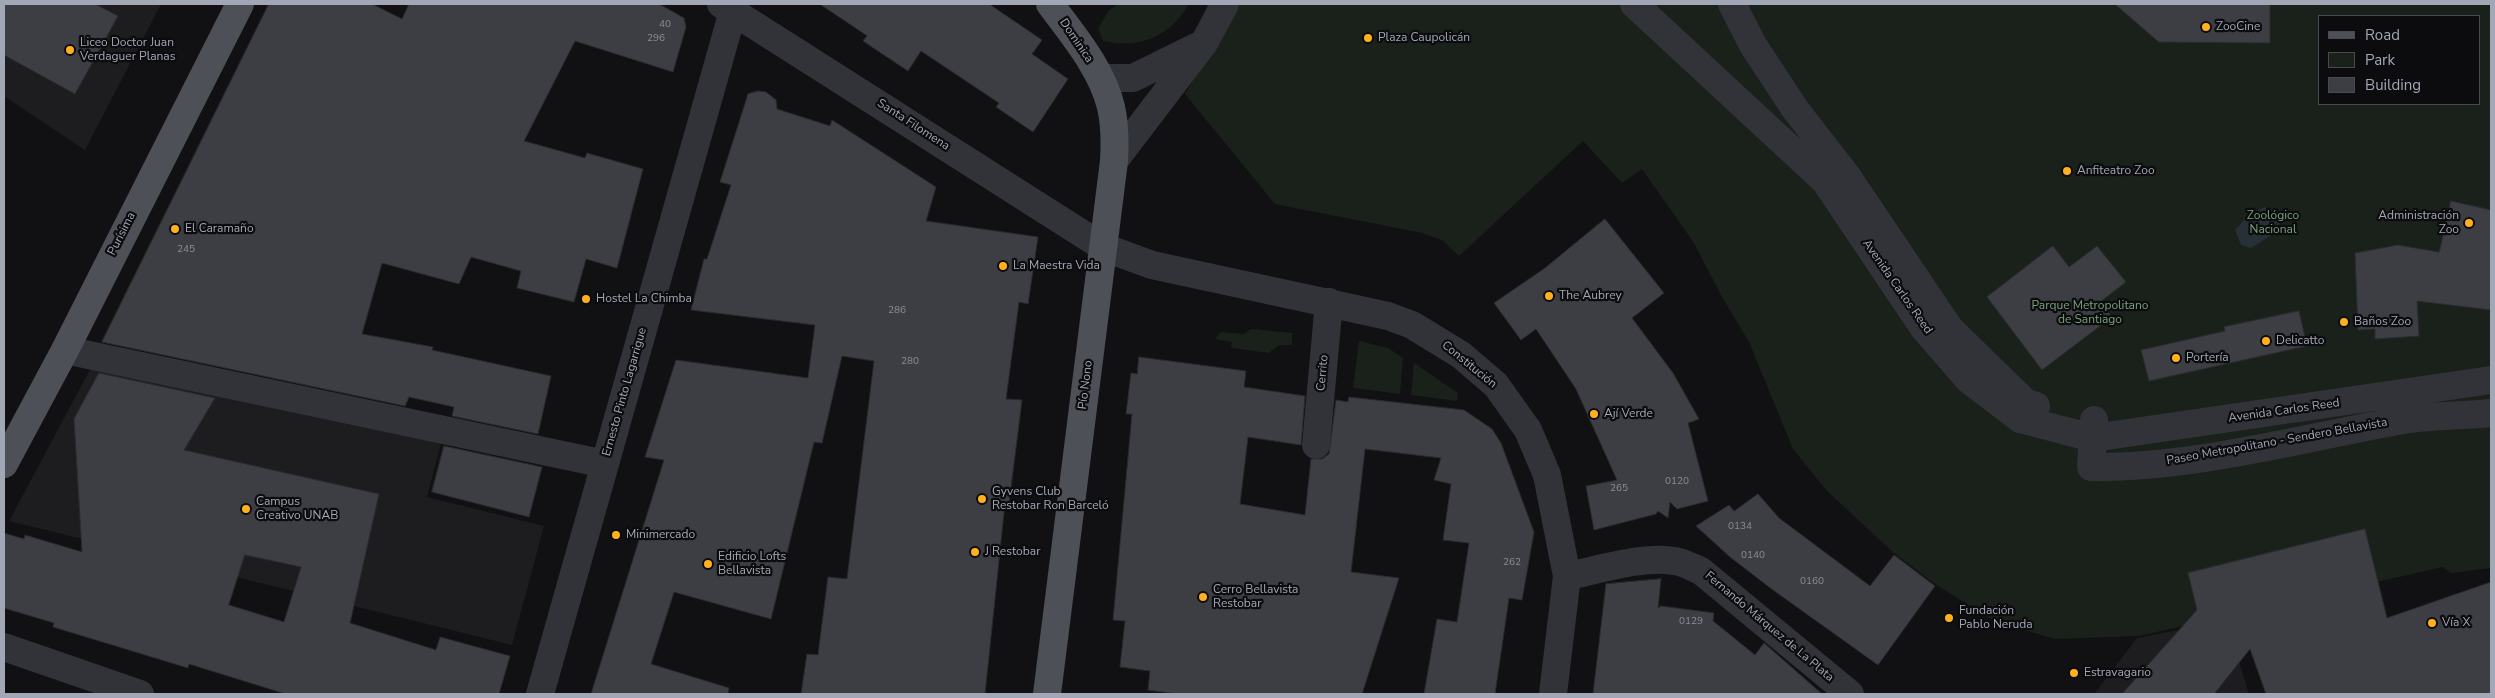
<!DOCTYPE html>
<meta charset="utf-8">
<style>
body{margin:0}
#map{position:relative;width:2495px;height:698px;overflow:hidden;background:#111113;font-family:"Nunito Sans",sans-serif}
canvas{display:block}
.frame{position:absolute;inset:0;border:5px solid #a1a7b5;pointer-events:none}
.legend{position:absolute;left:2318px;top:15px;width:162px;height:90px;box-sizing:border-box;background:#0c0c0e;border:1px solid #484a51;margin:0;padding:6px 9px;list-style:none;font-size:15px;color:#a1a7b5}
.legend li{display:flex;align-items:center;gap:10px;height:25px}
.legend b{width:25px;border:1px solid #484a51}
</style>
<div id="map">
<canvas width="2495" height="698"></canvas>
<div class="frame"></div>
<ul class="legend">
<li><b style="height:6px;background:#4e5057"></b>Road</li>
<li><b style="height:14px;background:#19211a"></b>Park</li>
<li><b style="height:14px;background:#3d3e43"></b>Building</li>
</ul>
</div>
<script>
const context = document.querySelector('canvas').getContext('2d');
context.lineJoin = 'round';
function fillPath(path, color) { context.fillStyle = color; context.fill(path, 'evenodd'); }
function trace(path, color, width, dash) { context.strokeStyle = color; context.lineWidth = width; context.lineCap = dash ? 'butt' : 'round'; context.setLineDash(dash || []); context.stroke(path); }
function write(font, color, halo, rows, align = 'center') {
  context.font = font + ' "Nunito Sans",sans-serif'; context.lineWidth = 4.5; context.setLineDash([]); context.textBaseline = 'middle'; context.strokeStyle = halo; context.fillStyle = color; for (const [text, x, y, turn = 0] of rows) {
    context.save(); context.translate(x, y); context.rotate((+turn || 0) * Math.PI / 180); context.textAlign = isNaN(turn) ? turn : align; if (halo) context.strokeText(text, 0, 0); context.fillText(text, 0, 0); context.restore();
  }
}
fillPath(new Path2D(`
 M4 4H161L85 150 4 96Z
 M93 364 443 436 427 497 544 526 512 645 9 521Z
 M2220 622 2229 629 2249 694H2094L2137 638Z`), '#1d1d20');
fillPath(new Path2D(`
 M1119 4H1189C1170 37 1140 49 1103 41L1098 29 1109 10Z
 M1208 4H2491V568L2451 573 2443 567 2139 636 2055 639 1996 622 1938 586 1894 553 1827 491 1793 449 1749 342 1722 297 1694 243 1642 169 1622 183 1583 141 1459 256 1442 240 1422 233 1275 204 1185 94 1213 46 1194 35ZM2319 16H2479V104H2319Z
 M1251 329 1292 333V345H1279L1269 353 1231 348 1232 342 1215 339 1221 332 1244 334Z
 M1359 341 1388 348 1403 358 1400 394 1353 388Z
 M1414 363 1458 393 1457 401 1411 395Z`), '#19211a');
fillPath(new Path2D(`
 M2264 207 2272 210 2281 219 2278 231 2251 248 2241 245 2235 230 2247 217Z`), '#273037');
const building = new Path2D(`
 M4 4H95L118 16 75 94 4 55Z
 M269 4H372L402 19 409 4H659L684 18 686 27 673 72 575 41 524 141 585 158 587 153 643 169 617 268 586 259 574 302 517 288 521 271 471 257 459 284 382 263 362 334 433 347 432 350 551 376 538 434 452 416 454 407 409 397 405 406 102 342Z
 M820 4H989L1042 40 1032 54 1068 79 1033 132 996 107 999 103 921 51 908 71 863 41 867 36Z
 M2115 4H2270V43L2159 42Z
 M758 91 766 92 776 100 777 109 830 126 832 120 936 187 926 221 1038 237 1028 304 1019 302 1006 399 1022 400 1009 503H1005L985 694H801L807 654 818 655 828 577 847 579 874 361 842 356 822 443 814 442 771 619 674 592 651 664 729 688 728 694H591L664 460 645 457 676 360 808 378 815 325 691 310 704 259H707L731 185 720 182 748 94Z
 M2451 201 2491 210V310L2417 301 2419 336 2375 339V329L2358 330 2355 253 2398 245 2439 252Z
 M1605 219 1664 293 1632 318 1673 373 1699 419 1688 423 1708 501 1677 509 1670 502 1668 518 1658 511 1656 514 1594 530 1586 486 1617 480 1576 389 1536 329 1521 340 1494 303 1545 268Z
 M2053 246 2069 267 2097 246 2126 282 2100 302 2112 317 2042 370 1987 297Z
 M2299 311 2307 346 2149 381 2141 350 2225 331 2224 327Z
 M1139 357 1246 371 1244 387 1305 396 1301 445 1248 437 1240 504 1305 515 1311 459H1322L1329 454 1336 400 1348 402 1349 397 1464 410 1492 429 1501 443 1534 532 1522 600 1509 598 1495 694H1424L1437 619 1457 622 1469 543 1443 540 1451 484 1434 480 1441 458 1365 449 1351 572 1399 578 1362 694H1178L1148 690 1150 671 1120 667 1125 621 1113 620 1132 414H1126L1131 373 1137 374Z
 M99 373 215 398 184 450 379 494 350 623 436 650 440 637 510 656 499 694H286L189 664 188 668 119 647 53 627 54 623 4 608V533L24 539 25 535 82 552 74 419ZM245 555 301 567 284 622 229 605Z
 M444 446 542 467 529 517 432 492Z
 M1758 494 1779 518 1870 586 1894 555 1935 586 1878 665 1773 590 1730 557 1696 526 1729 505 1734 511Z
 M2365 529 2387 618 2491 582V694H2266L2250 649 2214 694H2122L2197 610 2188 573Z
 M1661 579 1658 608 1661 606 1714 613 1713 621 1755 655 1764 643 1822 694H1593L1606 584Z`);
fillPath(building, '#3d3e43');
trace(building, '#2b2b2f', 1);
trace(new Path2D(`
 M721 4 1103 247 1152 265 1388 316 1412 325 1461 355 1496 385 1528 430 1547 475 1567 576 1553 694
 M1634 4 1825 181 1923 327 1969 380 2020 419 2093 438 2491 380
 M1732 4 1753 45 1795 109 1847 176 1950 329 2026 403 2036 406
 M1101 78H1133L1196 47
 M1114 161 1204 43 1225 4
 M65 350 605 464
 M2094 420 2091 467C2196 468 2301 438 2404 420 2432 415 2462 416 2491 413
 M1316 445 1329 302
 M1567 576C1599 570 1647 554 1679 562 1687 564 1694 568 1701 571L1850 694
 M4 647 140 694
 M540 694 735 4`), '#323338', 28);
trace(new Path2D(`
 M4 464 65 350 240 4
 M1047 694 1114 161C1115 143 1115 124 1111 107 1102 69 1073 35 1050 4`), '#4e5057', 28);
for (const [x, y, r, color] of [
 [2206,27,5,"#ffb11d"],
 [1368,38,5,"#ffb11d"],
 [70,50,5,"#ffb11d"],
 [2067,171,5,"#ffb11d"],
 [2469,223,5,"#ffb11d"],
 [175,229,5,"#ffb11d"],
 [1003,266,5,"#ffb11d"],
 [1549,296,5,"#ffb11d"],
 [586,299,5,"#ffb11d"],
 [2344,322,5,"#ffb11d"],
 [2266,341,5,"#ffb11d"],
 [2176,358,5,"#ffb11d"],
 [1594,414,5,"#ffb11d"],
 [982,499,5,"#ffb11d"],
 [246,509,5,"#ffb11d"],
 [616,535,5,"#ffb11d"],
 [975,552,5,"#ffb11d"],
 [708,564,5,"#ffb11d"],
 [1203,597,5,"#ffb11d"],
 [1949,618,5,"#ffb11d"],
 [2432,623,5,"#ffb11d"],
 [2074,673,5,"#ffb11d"]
]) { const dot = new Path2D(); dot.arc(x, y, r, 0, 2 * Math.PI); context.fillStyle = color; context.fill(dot); trace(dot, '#0c0c0e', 2); }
write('10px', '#888d98', null, [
 ["40",665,25],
 ["296",656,39],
 ["245",186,250],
 ["286",897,311],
 ["280",910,362],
 ["0120",1677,482],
 ["265",1619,489],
 ["0134",1740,527],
 ["0140",1753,556],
 ["262",1512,563],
 ["0160",1812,582],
 ["0129",1691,622]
]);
write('12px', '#a1a7b5', '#0c0c0e', [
 ["ZooCine",2216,27],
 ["Plaza Caupolicán",1378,38],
 ["Liceo Doctor Juan",80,43],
 ["Verdaguer Planas",80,57],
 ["Anfiteatro Zoo",2077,171],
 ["Administración",2459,216,"right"],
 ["Zoo",2459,230,"right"],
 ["El Caramaño",185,229],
 ["La Maestra Vida",1013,266],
 ["The Aubrey",1559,296],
 ["Hostel La Chimba",596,299],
 ["Baños Zoo",2354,322],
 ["Delicatto",2276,341],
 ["Portería",2186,358],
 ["Ají Verde",1604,414],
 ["Gyvens Club",992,492],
 ["Restobar Ron Barceló",992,506],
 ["Campus",256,502],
 ["Creativo UNAB",256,516],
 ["Minimercado",626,535],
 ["J Restobar",985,552],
 ["Edificio Lofts",718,557],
 ["Bellavista",718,571],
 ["Cerro Bellavista",1213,590],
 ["Restobar",1213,604],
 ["Fundación",1959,611],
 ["Pablo Neruda",1959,625],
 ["Vía X",2442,623],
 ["Estravagario",2084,673]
], 'left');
write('12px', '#a1a7b5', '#0c0c0e', [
 ["Dominica",1076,41,56],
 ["Santa Filomena",913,125,33],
 ["Purísima",122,234,-63],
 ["Avenida Carlos Reed",1897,287,55],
 ["Constitución",1469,365,39],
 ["Cerrito",1323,373,-85],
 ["Pío Nono",1086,385,-83],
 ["Ernesto Pinto Lagarrigue",625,392,-74],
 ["Avenida Carlos Reed",2284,411,-8],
 ["Paseo Metropolitano - Sendero Bellavista",2277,442,-10],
 ["Fernando Márquez de La Plata",1769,627,40]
]);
write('12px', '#76a279', '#0c0c0e', [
 ["Zoológico",2273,216],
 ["Nacional",2273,230],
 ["Parque Metropolitano",2090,306],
 ["de Santiago",2090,320]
]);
</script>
